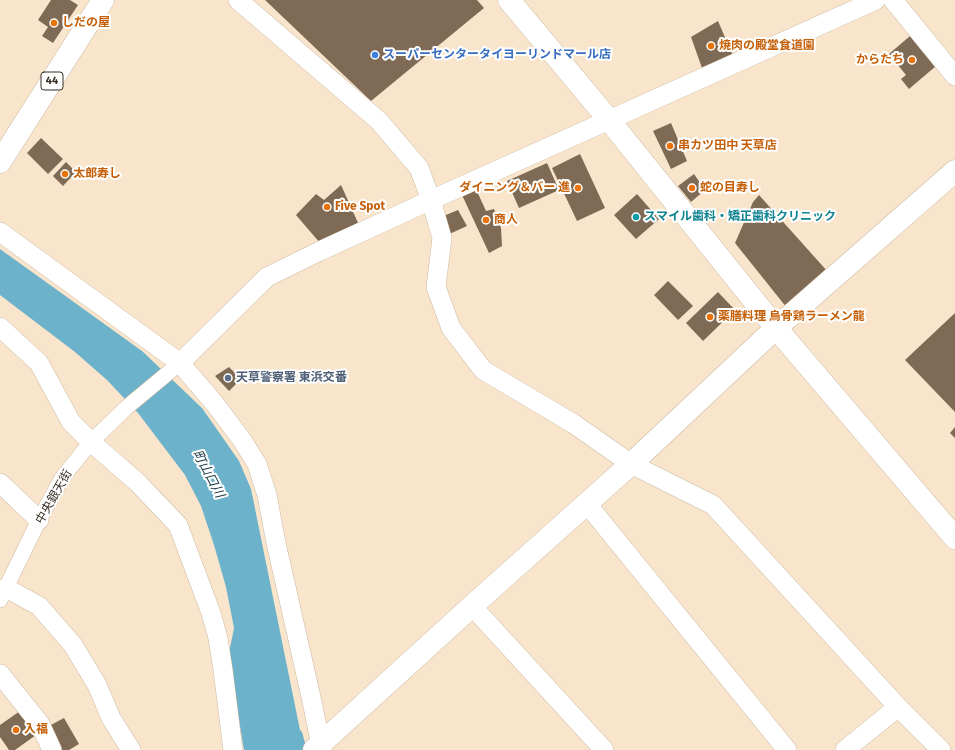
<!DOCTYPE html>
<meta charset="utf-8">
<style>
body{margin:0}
canvas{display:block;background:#f9e5cc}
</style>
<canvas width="955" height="750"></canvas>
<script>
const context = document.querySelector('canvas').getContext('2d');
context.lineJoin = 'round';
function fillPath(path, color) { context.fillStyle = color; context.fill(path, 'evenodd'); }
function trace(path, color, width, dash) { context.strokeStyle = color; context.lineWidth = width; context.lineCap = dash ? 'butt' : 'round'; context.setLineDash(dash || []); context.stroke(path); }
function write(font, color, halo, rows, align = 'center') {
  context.font = font + ' "Fira Sans","Noto Sans JP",sans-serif'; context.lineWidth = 4; context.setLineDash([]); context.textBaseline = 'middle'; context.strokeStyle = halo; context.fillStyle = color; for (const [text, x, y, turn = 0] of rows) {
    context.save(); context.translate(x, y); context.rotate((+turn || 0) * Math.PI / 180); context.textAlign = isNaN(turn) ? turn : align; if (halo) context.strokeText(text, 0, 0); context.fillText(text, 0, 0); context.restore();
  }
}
fillPath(new Path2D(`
 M0 249 142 351 202 408 239 461 251 489 300 730 302 732 307 750H244L235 696 229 653 234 628 226 587 214 545 201 506 185 475 138 413 107 380 75 352 0 295Z`), '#6cb2ca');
fillPath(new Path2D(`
 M51 0H70L78 5 53 43 42 36 48 27 38 20Z
 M265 0H477L484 8 371 101Z
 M718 21 733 56 702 68 691 37Z
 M910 36 936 66 909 89 901 79 906 75 889 54Z
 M671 123 687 161 671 169 653 131Z
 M41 138 63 159 48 174 27 153Z
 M580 154 605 208 577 221 552 168Z
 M66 162 76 172 63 186 53 176Z
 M547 163 559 190 519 208 507 181Z
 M694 174 705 190 691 202 678 186Z
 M341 185 359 225 320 243 296 215 316 194 324 200Z
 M476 189 486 211 494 209 501 228 502 246 489 253 462 195Z
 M637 194 659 219 636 239 614 215Z
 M759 195 828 272 787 308 735 243 753 202Z
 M458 210 467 226 445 236 441 217Z
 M668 281 693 306 678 320 654 295Z
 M718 292 735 310 703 341 686 323Z
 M955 313V412L905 360Z
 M229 367 241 379 229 391 215 376Z
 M955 427V438L950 433Z
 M20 711 36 735 15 750H9L0 737V725Z
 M64 718 79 744 69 750H60L47 727Z`), '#7e6a55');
const pedestrian = new Path2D(`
 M0 600 39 520 62 478 91 442 127 407 180 363`);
const minor = new Path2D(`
 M238 0 379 121 419 168 431 200 442 238 436 287 451 328 483 370 574 424 631 464 713 505 898 707 941 750
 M893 0 955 76
 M0 232 180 363 215 404 242 440 257 464 267 495 276 543 311 697 322 750
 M0 327 39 363 71 422 91 442 138 483 178 525 211 613 218 638 223 670 233 750
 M180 363 267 277 320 251 431 200 876 0
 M0 483 39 520
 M587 504 787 750
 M6 588 39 606 73 645 97 685 111 718 131 750
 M472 606 604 750
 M0 674 40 724 52 750
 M845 750 898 707`);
const tertiary = new Path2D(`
 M509 0 609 120 776 328 955 538
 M314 750 472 606 631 464 776 328 955 171`);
const primary = new Path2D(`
 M0 162 103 0`);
trace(pedestrian, '#ccb9a0', 16);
trace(minor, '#ccb9a0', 20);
trace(tertiary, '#ccb9a0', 23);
trace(primary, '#ccb9a0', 23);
trace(pedestrian, '#fff', 15);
trace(minor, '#fff', 19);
trace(tertiary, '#fff', 22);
trace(primary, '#fff', 22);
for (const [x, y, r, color] of [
 [54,23,4,"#e8710a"],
 [711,46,4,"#e8710a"],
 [375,55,4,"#3f7fe0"],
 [912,60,4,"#e8710a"],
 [670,146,4,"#e8710a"],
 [65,174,4,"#e8710a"],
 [578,188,4,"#e8710a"],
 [692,188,4,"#e8710a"],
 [327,207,4,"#e8710a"],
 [636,217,4,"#0f9aa8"],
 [486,220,4,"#e8710a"],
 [710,317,4,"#e8710a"],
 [228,378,4,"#5c6f8a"],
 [16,730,4,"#e8710a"]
]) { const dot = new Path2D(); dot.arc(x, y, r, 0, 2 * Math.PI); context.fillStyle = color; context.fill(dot); trace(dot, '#fff', 1.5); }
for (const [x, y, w] of [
 [52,81,22]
]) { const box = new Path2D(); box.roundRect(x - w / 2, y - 9, w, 18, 3); context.fillStyle = '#fff'; context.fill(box); trace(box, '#373026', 1); }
write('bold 11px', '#373026', null, [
 ["44",52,81]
]);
write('bold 12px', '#c56008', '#fff', [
 ["しだの屋",62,23],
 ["焼肉の殿堂食道園",719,46],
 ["からたち",904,60,"right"],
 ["串カツ田中 天草店",678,146],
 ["太郎寿し",73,174],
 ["ダイニング＆バー 進",570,188,"right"],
 ["蛇の目寿し",700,188],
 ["Five Spot",335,207],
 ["商人",494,220],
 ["薬膳料理 烏骨鶏ラーメン龍",718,317],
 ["入福",24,730]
], 'left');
write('bold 12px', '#366cbe', '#fff', [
 ["スーパーセンタータイヨーリンドマール店",383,55]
], 'left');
write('bold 12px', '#0d838f', '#fff', [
 ["スマイル歯科・矯正歯科クリニック",644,217]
], 'left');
write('bold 12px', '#4e5e75', '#fff', [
 ["天草警察署 東浜交番",236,378]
], 'left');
write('12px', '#373026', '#fff', [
 ["中央銀天街",54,497,-60]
]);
write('italic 13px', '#183a45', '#fff', [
 ["町山口川",208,474,62]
]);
</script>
